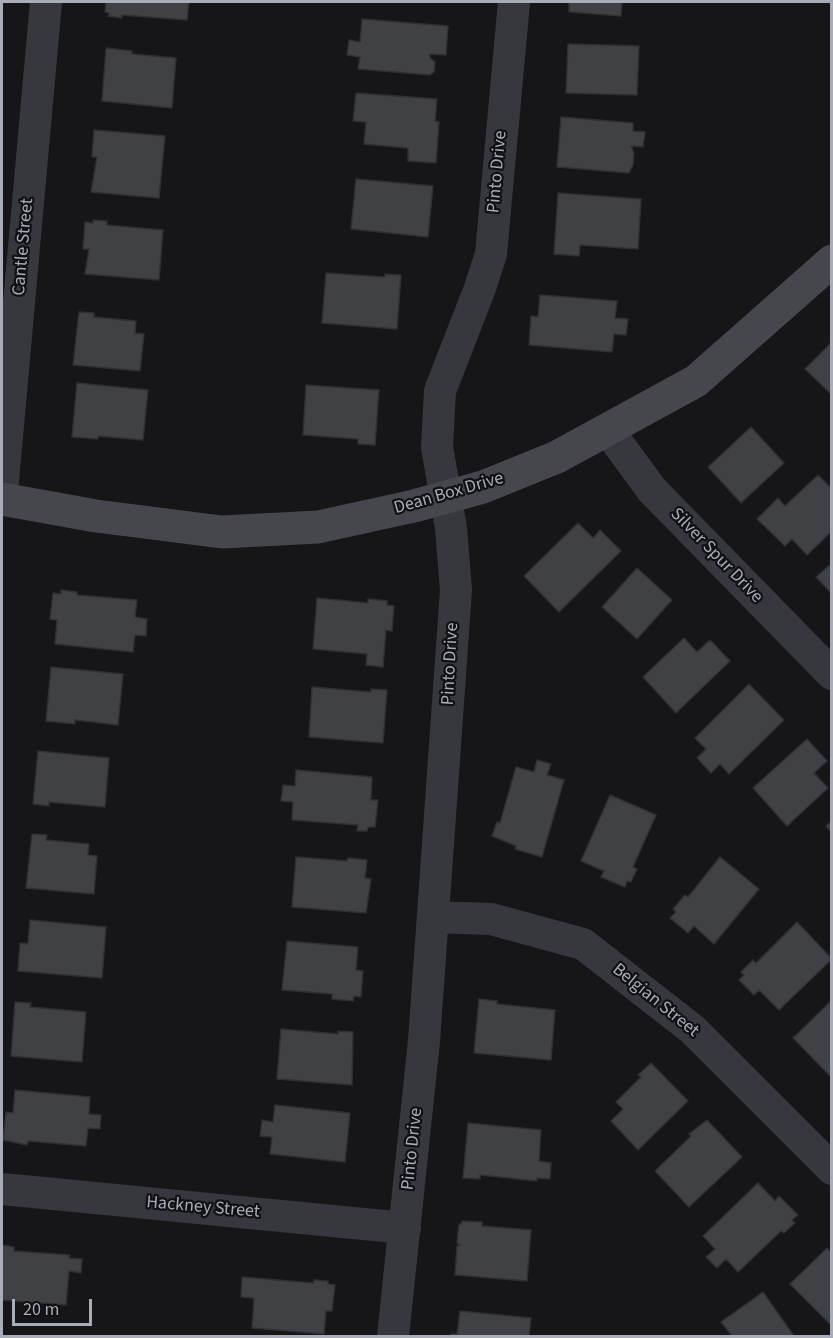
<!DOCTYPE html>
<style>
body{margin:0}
#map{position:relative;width:833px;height:1338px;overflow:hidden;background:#161618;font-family:"Source Sans 3",sans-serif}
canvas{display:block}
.frame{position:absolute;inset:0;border:3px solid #a8adb8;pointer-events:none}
.scale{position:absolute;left:12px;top:1299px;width:80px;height:27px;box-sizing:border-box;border:3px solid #a8adb8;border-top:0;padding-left:8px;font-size:18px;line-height:21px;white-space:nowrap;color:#a8adb8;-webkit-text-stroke:4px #111113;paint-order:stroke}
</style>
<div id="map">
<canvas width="833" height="1338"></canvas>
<div class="frame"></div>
<div class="scale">20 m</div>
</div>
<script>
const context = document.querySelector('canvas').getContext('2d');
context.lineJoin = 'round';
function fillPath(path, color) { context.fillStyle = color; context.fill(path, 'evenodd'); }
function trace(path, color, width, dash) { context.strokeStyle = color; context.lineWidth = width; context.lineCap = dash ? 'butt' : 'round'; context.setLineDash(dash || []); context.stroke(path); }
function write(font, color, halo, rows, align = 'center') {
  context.font = font + ' "Source Sans 3",sans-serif'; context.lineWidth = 4.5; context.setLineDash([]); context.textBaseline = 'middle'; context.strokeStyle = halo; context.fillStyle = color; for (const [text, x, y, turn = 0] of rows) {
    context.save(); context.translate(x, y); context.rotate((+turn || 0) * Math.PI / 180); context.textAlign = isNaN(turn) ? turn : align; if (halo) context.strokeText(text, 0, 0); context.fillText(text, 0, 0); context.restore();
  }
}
const building = new Path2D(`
 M106 2H189L187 20 122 15V18L108 16 109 13 105 12Z
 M569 2H622L621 16 569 12Z
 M362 19 448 26 446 55 430 54V58L435 62 434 72 430 75 358 69 360 57 347 55 349 40 360 42Z
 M568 44 639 46 637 95 566 93Z
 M106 48 132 51V54L176 58 172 108 102 101Z
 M356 93 437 99 435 121 439 122 436 163 408 161V148L364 144 366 122 353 121Z
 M561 117 633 123V131L645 132 643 147 631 146 634 153 633 165 629 173 557 167Z
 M94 130 165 136 159 198 91 192 97 157H92Z
 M356 179 433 186 428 237 351 229Z
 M558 193 641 199 638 249 580 245 579 256 554 254Z
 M93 220 107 221V225L163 230 159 280 85 274 89 249H83L85 222 93 223Z
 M326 273 385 277V274L401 275 397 329 322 323Z
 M540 295 617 301 615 318 628 319 626 335 614 334 612 352 529 345 531 316 538 317Z
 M79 312 94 313V317L136 321 135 333 144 334 140 371 73 365Z
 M832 342V395L805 369Z
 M77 383 148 390 143 440 98 436V439L72 437Z
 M306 385 379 390 375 445 358 444V439L303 435Z
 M751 427 784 463 741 503 708 467Z
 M818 475 832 489V531L807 555 792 539 785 546 757 519 778 498 785 506Z
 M578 523 593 538 600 530 621 551 559 612 524 576Z
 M832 563V594L816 577Z
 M637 568 672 600 637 639 602 607Z
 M61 590 77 592V595L137 600 135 617 147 619 146 636 135 635 133 652 55 644 57 620 50 619 53 593 61 594Z
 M317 598 368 603V599L387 601V605L394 606 392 631 386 630 383 667 366 665 367 654 313 649Z
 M684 638 697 652 710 640 730 661 676 713 643 677Z
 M51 667 123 674 118 725 75 720V724L46 721Z
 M749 684 784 720 729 774 720 764 711 773 697 758 706 749 695 738Z
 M312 687 371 692V689L387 690 383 743 309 737Z
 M807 739 827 761 814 773 828 788 787 826 753 788Z
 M38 751 109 758 105 807 49 802V806L33 804Z
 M537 760 551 764 547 775 564 780 542 857 515 849 516 846 492 836 497 822 500 823 516 767 534 772Z
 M296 770 372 777 371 800H378L375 827H368L367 831H357L358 825 292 820 293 802 281 801 283 785 295 786Z
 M610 795 656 815 633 867 637 869 631 882 627 881 625 887 601 877 604 871 581 861Z
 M832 821V833L826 826Z
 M32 834 47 835 46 840 89 844 88 855 97 856 94 894 26 888Z
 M296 857 347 861 348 858 367 860 365 878 371 879 366 913 292 907Z
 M720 857 759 889 714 944 694 926 688 933 670 918 676 912 673 909 685 895 688 897Z
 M30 920 106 927 102 978 18 971 20 943 28 944Z
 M797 922 832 959 779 1010 759 990 754 995 739 980 744 975 741 972 753 960 756 963Z
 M287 941 358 947 356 970 363 971 361 997 354 996 353 1001 332 999V994L282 990Z
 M479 999 497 1001V1004L555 1010 551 1060 474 1053Z
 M832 1000V1076L831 1077 793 1038Z
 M15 1002 31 1003 30 1007 86 1012 82 1062 11 1056Z
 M281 1029 338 1034V1031L353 1032 352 1085 277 1079Z
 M651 1063 688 1101 638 1150 611 1121 623 1109 616 1102 641 1077 638 1075Z
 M15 1090 90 1097 89 1114 101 1115 100 1129 88 1128 86 1146 28 1141 27 1145 3 1140 6 1112 13 1113Z
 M275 1105 350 1113 345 1162 270 1154 272 1137 260 1136 262 1120 273 1122Z
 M707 1120 742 1157 689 1207 655 1171 691 1136 689 1134Z
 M468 1123 541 1130 539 1161 551 1163 550 1179 537 1178V1181L480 1175V1179L463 1178Z
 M758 1183 775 1201 779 1196 798 1215 792 1220 795 1223 784 1233 781 1231 738 1272 726 1259 717 1268 706 1257 715 1249 703 1236Z
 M462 1221 482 1222V1226L531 1230 527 1281 455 1275 457 1246H460L457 1243 459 1224H462Z
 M2 1245 14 1247V1251L70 1255 69 1258 82 1259 81 1273 69 1271 66 1305 2 1300Z
 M827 1248 832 1253V1326L790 1284Z
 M242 1277 313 1283 314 1280 328 1281V1284L335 1285 332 1311H326L324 1334 252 1328 254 1298 241 1297Z
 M763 1292 794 1336H732L721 1322Z
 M460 1311 531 1318 529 1336H451V1334H457Z`);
fillPath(building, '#404145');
trace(building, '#303034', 1.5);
trace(new Path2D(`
 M608 430 652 490 832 674
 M2 492 46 2
 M433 917 491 919 583 944 692 1029 832 1169
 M2 1189 405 1228
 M393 1336 424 1041 456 590 451 528 437 447 440 391 480 288 491 254 514 2`), '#37383d', 32);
trace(new Path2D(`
 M2 499 96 516 222 532 318 527 414 506 483 487 557 457 696 381 832 261`), '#45474d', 33);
write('18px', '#a8adb8', '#111113', [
 ["Pinto Drive",498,172,-85],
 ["Cantle Street",24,247,-85],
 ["Dean Box Drive",449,494,-16],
 ["Silver Spur Drive",716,556,46],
 ["Pinto Drive",451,664,-87],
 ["Belgian Street",655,1001,39],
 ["Pinto Drive",413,1149,-84],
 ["Hackney Street",203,1208,5]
]);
</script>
